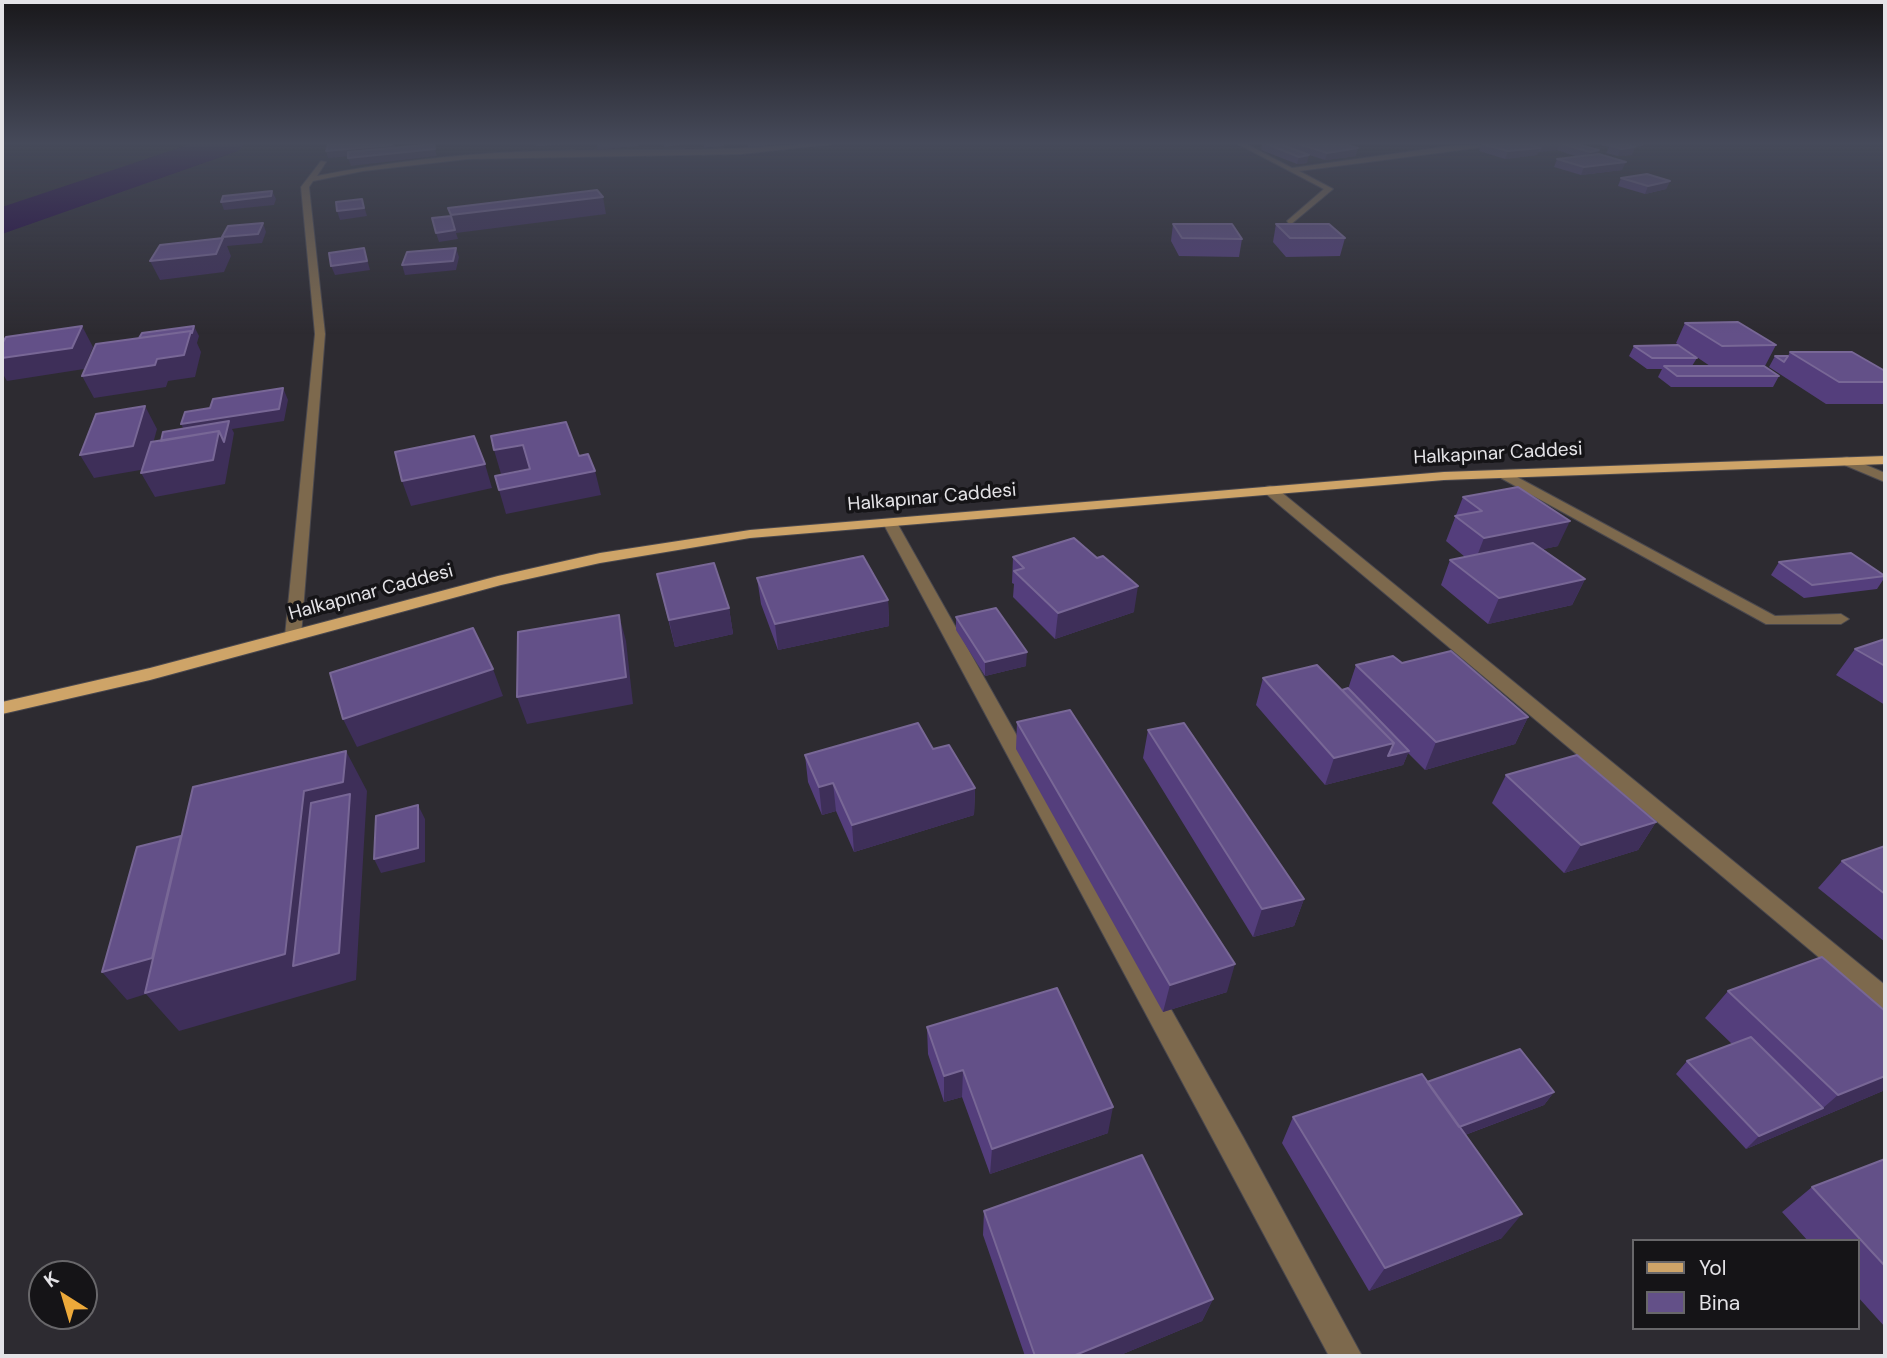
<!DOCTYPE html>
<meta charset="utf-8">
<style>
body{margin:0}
#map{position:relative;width:1887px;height:1358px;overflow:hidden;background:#2d2b31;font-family:"DM Sans",sans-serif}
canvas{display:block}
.frame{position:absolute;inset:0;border:4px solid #e4e3e7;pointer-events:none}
.legend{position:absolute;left:1632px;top:1239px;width:228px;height:91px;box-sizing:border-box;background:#151417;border:2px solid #68676a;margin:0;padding:9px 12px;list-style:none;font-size:21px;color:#e4e3e7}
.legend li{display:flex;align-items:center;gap:14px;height:35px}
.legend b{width:35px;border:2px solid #68676a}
.north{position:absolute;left:28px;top:1260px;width:70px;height:70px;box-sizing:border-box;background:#151417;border:2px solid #68676a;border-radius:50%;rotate:323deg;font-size:19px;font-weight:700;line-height:28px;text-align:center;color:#e4e3e7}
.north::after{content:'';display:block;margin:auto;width:24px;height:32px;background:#eca93a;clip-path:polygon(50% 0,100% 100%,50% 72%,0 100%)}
</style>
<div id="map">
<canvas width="1887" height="1358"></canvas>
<div class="frame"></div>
<ul class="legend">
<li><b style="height:9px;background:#cea468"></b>Yol</li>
<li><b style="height:19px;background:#635088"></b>Bina</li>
</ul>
<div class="north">K</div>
</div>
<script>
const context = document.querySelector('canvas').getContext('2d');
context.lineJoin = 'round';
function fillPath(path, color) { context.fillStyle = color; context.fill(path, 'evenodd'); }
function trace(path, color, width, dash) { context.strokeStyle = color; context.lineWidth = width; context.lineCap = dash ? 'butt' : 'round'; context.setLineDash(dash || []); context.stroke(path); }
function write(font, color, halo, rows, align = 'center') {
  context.font = font + ' "DM Sans",sans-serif'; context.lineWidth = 7; context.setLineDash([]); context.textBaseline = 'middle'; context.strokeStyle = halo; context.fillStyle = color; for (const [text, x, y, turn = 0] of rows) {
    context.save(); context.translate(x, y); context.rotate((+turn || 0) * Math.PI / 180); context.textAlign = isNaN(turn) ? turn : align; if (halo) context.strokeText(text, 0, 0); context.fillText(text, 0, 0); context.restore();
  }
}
fillPath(new Path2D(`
 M191 144H244L238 151 2 234V207Z`), '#220444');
const minor = new Path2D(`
 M809 144H832L741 154 467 159 363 171 313 181 309 187 325 334 301 636 293 641 287 640 285 636 315 334 301 187 321 161 326 162 317 176C383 163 449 155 517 152 614 148 711 153 809 144Z
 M1238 144H1246L1292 168 1443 147 1506 144 1299 171 1333 189 1290 225 1287 221 1324 189Z
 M1847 457 1885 473V482L1842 464V458Z
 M1504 470 1775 616 1841 614 1849 619 1841 624H1766L1499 477V471Z
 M1270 486 1275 487 1885 985V1009L1877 1006 1265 493V487Z
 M890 519 897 523 1243 1137 1362 1356H1329L883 523Z`);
const major = new Path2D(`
 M1885 456V464L1444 480 750 538 600 563 501 585 150 680 2 714V702L150 668 498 576 600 553 750 530 1444 472Z`);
trace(minor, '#4a484e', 2);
trace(major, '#4a484e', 2);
fillPath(minor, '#7d694d');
fillPath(major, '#cea468');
fillPath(new Path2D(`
 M1262 144H1280L1283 145 1284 144H1350H1345L1356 156 1325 160 1303 153 1307 163 1297 164 1261 150Z
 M1481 144H1578L1622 170 1581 175 1554 167 1557 159 1578 157 1557 150 1538 152 1537 155 1505 159 1479 151Z
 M1598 144H1643L1642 146 1635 147 1632 155 1618 156 1606 153 1609 147Z
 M1621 178 1670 181 1666 189 1645 194 1618 186Z
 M1173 224 1242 239 1239 257 1179 256 1171 241Z
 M1276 224 1345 238 1340 256 1286 257 1273 242Z
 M1685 323 1776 345 1765 366 1779 376 1773 387H1671L1658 377 1662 369H1647L1629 356 1634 346 1697 358 1692 366H1710L1676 343Z
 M1790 352 1885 371V404H1826L1769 367 1775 356H1788Z
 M1463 497 1558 546 1543 549 1585 579 1572 605 1488 624 1441 585 1450 560 1465 557 1446 541Z
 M1013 557 1134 612 1055 639 1013 597 1014 584 1012 583Z
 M1779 562 1885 575V577L1877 589 1804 598 1771 575Z
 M657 574 729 608 733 634 675 647Z
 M757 578 888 600 889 626 778 650 761 604Z
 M956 617 1026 666 985 676 956 630Z
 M1885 639V705L1836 675 1855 649Z
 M1402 663 1528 717 1515 744 1425 770 1408 753 1403 765 1325 785 1256 705 1263 678 1342 690 1348 689 1356 665Z
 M1017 722 1227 992 1163 1012 1016 749Z
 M1148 730 1304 899 1294 926 1253 937 1143 758Z
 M933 749 975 788 974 815 854 852 836 811 822 815 808 782 805 755Z
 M1506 775 1656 822 1638 850 1564 873 1492 803Z
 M1885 846V942L1818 888 1842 861Z
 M1728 991 1885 1011V1090L1746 1149 1676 1074 1687 1061 1732 1044 1705 1018Z
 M927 1027 1108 1133 990 1174 962 1097 944 1102 928 1054Z
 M1427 1082 1554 1092 1544 1105 1465 1135 1502 1238 1369 1291 1282 1143 1293 1117Z
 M1885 1159V1327L1857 1296V1241H1808L1782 1212 1812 1187Z
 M984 1211 1213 1299 1202 1321 1118 1356H1025L983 1235Z`), '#543e7c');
fillPath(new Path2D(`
 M392 144H394L395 147 394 153 328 158 326 151Z
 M535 144H571L536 146Z
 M597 144H638L639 146 598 150Z
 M664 144H686L664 147Z
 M704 144H724V146L704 148Z
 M748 144H784L748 147Z
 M1550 144H1559L1557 150 1540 152 1543 145Z
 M1622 144H1643L1642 146 1635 147 1632 155 1618 156Z
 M1358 148 1356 156 1325 160 1327 153Z
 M1540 148 1537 155 1505 159 1508 151Z
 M435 149 437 156 351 166 348 158Z
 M1599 150 1596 158 1587 159 1590 152Z
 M1309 155 1307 163 1297 164 1299 157Z
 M1626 162 1622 170 1581 175 1584 167Z
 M1670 181 1666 189 1645 194 1648 186Z
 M272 191 276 199 274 205 224 210 221 202Z
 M603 197 606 214 456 233 458 239 439 242 436 233 451 215Z
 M362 199 367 216 340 220 337 211Z
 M263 223 266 232 262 243 227 246 231 256 224 272 160 280 150 261 223 238 222 237Z
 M364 248 370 270 335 275 331 266Z
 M456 248 459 257 456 270 405 275 402 265Z
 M82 326 93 347 84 369 7 381 4 376H2V344Z
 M194 326 199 336 197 343 201 352 195 377 168 381 166 387 94 398 82 376 157 359 191 331Z
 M283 388 288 400 284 421 232 429 234 433 225 484 155 497 141 473 219 431 227 429 187 436 181 424Z
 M145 406 157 429 146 469 94 478 80 455Z
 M523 445 530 468 501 474 494 450Z
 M485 464 492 488 411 506 402 481Z
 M595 471 601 495 506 514 499 490Z
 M1570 521 1558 546 1474 564 1484 538Z
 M1585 579 1572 605 1488 624 1499 598Z
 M1138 586 1134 612 1055 639 1058 613Z
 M888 600 889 626 778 650 775 624Z
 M729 608 733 634 675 647 669 620Z
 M619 615 626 641 633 704 527 724 517 697Z
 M1027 652 1026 666 985 676V662Z
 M493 669 503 696 357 747 343 719Z
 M1528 717 1515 744 1425 770 1436 742Z
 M1394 743 1409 751 1403 765 1325 785 1334 758Z
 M346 751 367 791 356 980 179 1031 146 994 127 1000 102 972 304 791Z
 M833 783 836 811 822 815 819 787Z
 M975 788 974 815 854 852 852 825Z
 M418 805 425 819V862L381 873 374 859Z
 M1656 822 1638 850 1564 873 1581 845Z
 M1304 899 1294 926 1253 937 1262 909Z
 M1235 964 1227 992 1163 1012 1170 985Z
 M963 1070 962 1097 944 1102V1076Z
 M1885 1076V1090L1746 1149 1759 1136 1823 1108 1838 1095Z
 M1554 1092 1544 1105 1438 1145 1446 1132Z
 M1113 1107 1108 1133 990 1174 992 1149Z
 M1522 1214 1502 1238 1369 1291 1385 1268Z
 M1213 1299 1202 1321 1118 1356H1073Z`), '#3e2f59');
const building = new Path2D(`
 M340 144H392L391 145 326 151 328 145Z
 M434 144 435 149 348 158V152Z
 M1267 144H1280L1309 155 1299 157Z
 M1299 144H1344L1358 148 1327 153Z
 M1482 144H1527L1540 148 1508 151Z
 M1563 144H1576L1599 150 1590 152Z
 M1624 144 1635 147 1621 149 1609 145Z
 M1599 154 1626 162 1584 167 1557 159Z
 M1647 174 1670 181 1648 186 1621 178Z
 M597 190 603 197 451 215 448 208Z
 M272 191 271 196 221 202 223 196Z
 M362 199 364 208 337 211 336 202Z
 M451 216 455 230 436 233 432 218Z
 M263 223 258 234 222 237 228 226Z
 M1173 224H1232L1242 239 1182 238Z
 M1276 224H1329L1345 238H1290Z
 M223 238 216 254 150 261 160 245Z
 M364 248 367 261 331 266 329 253Z
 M456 248 453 261 402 265 407 252Z
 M1738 322 1776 345 1722 346 1685 323Z
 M82 326 72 348 2 358V344L6 337Z
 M194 326 192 333 191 331 139 338 142 333Z
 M191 331 184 355 157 359 155 365 82 376 96 344Z
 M1678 345 1697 358H1652L1634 346Z
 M1790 352H1852L1885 371V382H1839Z
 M1775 356H1788L1784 362Z
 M1664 366H1764L1779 376H1677Z
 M283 388 279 409 181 424 185 412 210 408 213 399Z
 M145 406 133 446 80 455 96 414Z
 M229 421 224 442 219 431 161 441 163 432Z
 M566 422 579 456 588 454 595 471 499 490 495 476 530 469 523 445 494 450 491 436Z
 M219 431 213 460 141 473 151 442Z
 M474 436 485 464 402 481 395 452Z
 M1518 487 1570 521 1484 538 1455 516 1482 511 1463 497Z
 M1074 538 1097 558 1103 556 1138 586 1058 613 1014 571 1024 568 1013 557Z
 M1533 543 1585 579 1499 598 1450 560Z
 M1851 553 1885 576 1812 585 1779 562Z
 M863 556 888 600 775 624 757 578Z
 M714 563 729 608 669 620 657 574Z
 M996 608 1027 652 985 662 956 617Z
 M619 615 626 677 517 697 518 632Z
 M473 628 493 669 343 719 330 673Z
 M1885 639V666L1855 649Z
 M1451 651 1528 717 1436 742 1356 665 1393 656 1402 663Z
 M1317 665 1394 743 1334 758 1263 678Z
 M1348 688 1409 751 1388 756 1394 743 1342 690Z
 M1070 710 1235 964 1170 985 1017 722Z
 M918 723 933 749 949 745 975 788 852 825 833 783 819 787 805 755Z
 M1184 723 1304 899 1262 909 1148 730Z
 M346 751 343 782 304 791 285 954 145 993 193 787Z
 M1577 755 1656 822 1581 845 1506 775Z
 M350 794 339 953 293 966 311 803Z
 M418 805V848L374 859 376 816Z
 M181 836 152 958 102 972 137 847Z
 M1885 846V894L1842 861Z
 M1822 957 1885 1011V1076L1838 1095 1728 991Z
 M1057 988 1113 1107 992 1149 963 1070 944 1076 927 1027Z
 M1751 1037 1823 1108 1759 1136 1687 1061Z
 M1520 1049 1554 1092 1459 1127 1427 1082Z
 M1422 1074 1522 1214 1385 1268 1293 1117Z
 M1142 1155 1213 1299 1073 1356H1035L984 1211Z
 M1885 1159V1266L1812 1187Z`);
fillPath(building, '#635088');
trace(building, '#786796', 2);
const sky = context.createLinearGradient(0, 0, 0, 334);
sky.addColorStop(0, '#19181b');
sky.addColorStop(0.43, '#464a5a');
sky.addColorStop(1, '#464a5a00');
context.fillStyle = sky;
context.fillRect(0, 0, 1887, 334);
write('19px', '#e4e3e7', '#151417', [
 ["Halkapınar Caddesi",1498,454,-3],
 ["Halkapınar Caddesi",932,498,-5],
 ["Halkapınar Caddesi",371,593,-15]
]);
</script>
